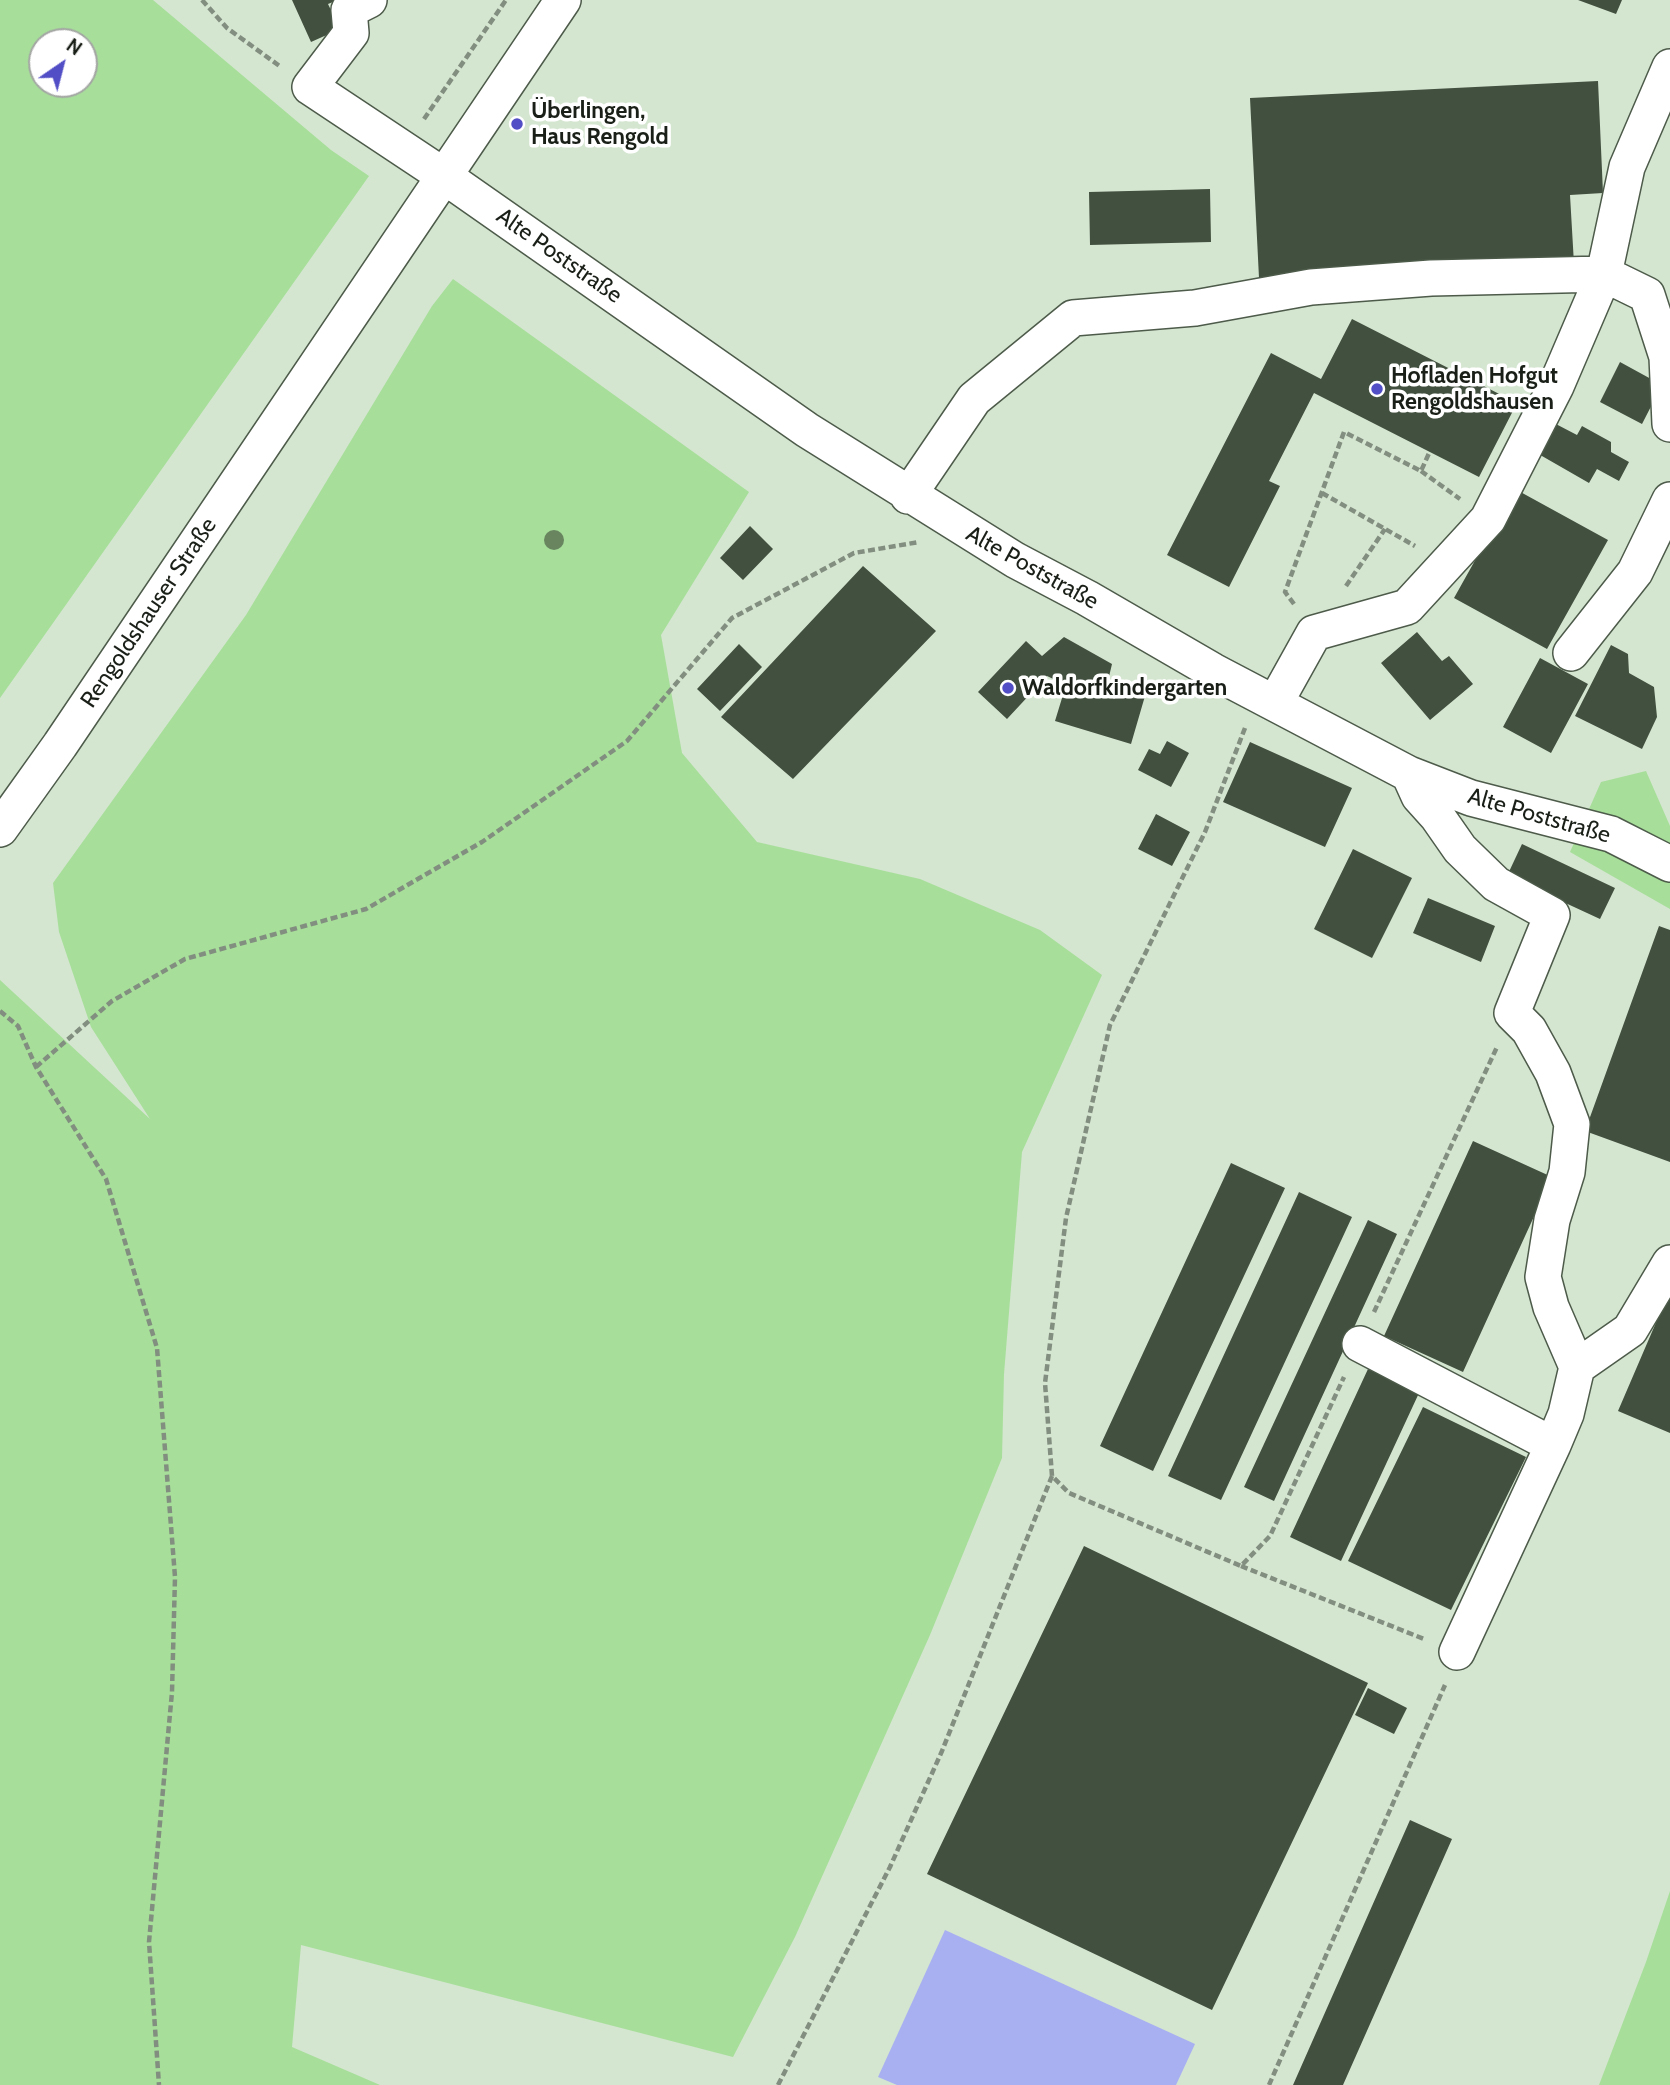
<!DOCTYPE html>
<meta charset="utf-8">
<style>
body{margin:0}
#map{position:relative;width:1670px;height:2085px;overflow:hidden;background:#d4e5d0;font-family:Cabin,sans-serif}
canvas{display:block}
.north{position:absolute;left:28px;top:28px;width:70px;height:70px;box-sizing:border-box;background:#fff;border:2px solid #a3a6a3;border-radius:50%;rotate:35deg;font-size:19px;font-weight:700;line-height:28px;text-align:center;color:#1a2018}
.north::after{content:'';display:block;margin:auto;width:24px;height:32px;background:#524fc6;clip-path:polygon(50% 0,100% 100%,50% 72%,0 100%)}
</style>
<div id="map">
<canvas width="1670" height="2085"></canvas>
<div class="north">N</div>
</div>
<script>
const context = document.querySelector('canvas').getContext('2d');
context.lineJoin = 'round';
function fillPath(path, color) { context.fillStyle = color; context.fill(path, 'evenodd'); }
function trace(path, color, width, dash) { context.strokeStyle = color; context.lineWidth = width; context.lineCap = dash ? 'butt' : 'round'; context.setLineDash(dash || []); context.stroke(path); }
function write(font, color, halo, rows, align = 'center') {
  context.font = font + ' Cabin,sans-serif'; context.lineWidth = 7; context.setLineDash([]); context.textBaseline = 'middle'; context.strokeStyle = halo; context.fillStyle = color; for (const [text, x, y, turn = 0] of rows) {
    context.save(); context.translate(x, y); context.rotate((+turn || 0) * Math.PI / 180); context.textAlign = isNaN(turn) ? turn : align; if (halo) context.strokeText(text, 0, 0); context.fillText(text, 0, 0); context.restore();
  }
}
fillPath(new Path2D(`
 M0 0H153L331 150 369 176 0 698ZM42 42H84V84H42Z
 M453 279 749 492 661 635 682 753 757 842 920 879 1040 930 1102 975 1022 1152 1004 1374 1002 1458 930 1635 795 1937 733 2057 301 1945 292 2047 380 2085H0V980L150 1119 91 1027 59 932 53 883 246 615 432 306Z
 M1646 771 1670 826V909L1570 852 1601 782Z
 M1670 1891V2085H1599L1646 1962Z`), '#a7df9a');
fillPath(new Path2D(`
 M945 1930 1195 2044 1176 2085H897L878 2077Z`), '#a8b0f1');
fillPath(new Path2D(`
 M292 0H338L328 4 340 29 311 42Z
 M1578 0H1622L1616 14Z
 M1598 81 1603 193 1570 195 1574 264 1259 278 1250 98Z
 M1210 189 1211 242 1090 245 1089 192Z
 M1352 319 1517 403 1479 477 1314 393 1269 481 1280 486 1229 587 1167 555 1271 353 1321 379Z
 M1620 362 1662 385 1642 424 1600 402Z
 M1552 422 1577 435 1582 426 1611 442V452L1629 462 1619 481 1597 469 1589 483 1535 452Z
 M1515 489 1608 540 1547 649 1454 598Z
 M750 526 773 549 743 580 720 558Z
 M863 566 936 631 793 779 721 717Z
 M1417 632 1442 661 1449 656 1473 684 1430 720 1381 663Z
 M1064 637 1112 664 1107 685 1145 696 1131 744 1055 721 1066 685 1047 676 1007 719 978 692 1026 641 1042 656Z
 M739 644 762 667 720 711 697 689Z
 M1611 645 1628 654 1629 673 1654 687 1657 717 1642 749 1575 716Z
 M1540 658 1588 684 1551 753 1503 727Z
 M1167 741 1189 753 1171 787 1138 770 1149 749 1160 754Z
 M1250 742 1352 788 1325 847 1223 802Z
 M1156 814 1190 832 1172 866 1138 849Z
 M1522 844 1615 888 1600 919 1507 876Z
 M1353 849 1412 878 1372 958 1314 929Z
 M1428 898 1495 926 1481 962 1413 933Z
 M1659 926 1670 930V1162L1585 1131Z
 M1473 1141 1552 1177 1463 1372 1384 1336Z
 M1231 1163 1285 1188 1153 1471 1100 1446Z
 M1299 1192 1352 1217 1221 1500 1168 1476Z
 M1368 1220 1397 1234 1274 1501 1244 1487Z
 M1670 1290V1433L1618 1411Z
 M1368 1369 1419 1393 1341 1561 1290 1537Z
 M1423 1407 1526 1457 1451 1610 1348 1561Z
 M1084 1546 1368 1683 1212 2010 927 1874Z
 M1368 1688 1407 1708 1394 1734 1355 1715Z
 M1410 1820 1452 1839 1343 2085H1293Z`), '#42503f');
const minor = new Path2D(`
 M369 0 349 10 351 33 310 87 444 176 807 430 1015 560 1087 598 1213 671 1409 774 1471 798 1611 834 1670 864
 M908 496 974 399 1073 318 1195 308 1311 287 1431 278 1604 274 1647 295 1667 357 1670 424
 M1571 653 1635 572 1670 500
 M1275 703 1314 633 1407 607 1488 519 1556 386 1604 274 1627 167 1670 67
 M1409 774 1419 796 1437 816 1460 849 1496 884 1552 915 1512 1013 1529 1030 1553 1073 1572 1124 1567 1172 1552 1220 1543 1277 1551 1307 1577 1367 1566 1414 1553 1445 1457 1652
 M0 829 60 745 563 0
 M1360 1344 1553 1445
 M1577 1367 1630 1330 1670 1263`);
trace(minor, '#4d5b4a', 38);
trace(new Path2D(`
 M202 0 227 28 281 67
 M424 119 506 0
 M1421 471 1460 499
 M1322 493 1415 546
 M1346 586 1385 529
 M1294 604 1285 592 1344 432 1421 471 1430 451
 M1245 728 1205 832 1110 1025 1066 1218 1045 1383 1052 1476 1069 1493 1241 1566 1270 1536 1344 1377
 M0 1011 18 1026 36 1067 106 1179 157 1348 175 1577 172 1692 149 1942 159 2085
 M36 1067 112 1001 185 959 366 909 482 842 627 741 732 618 854 553 919 542
 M1374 1312 1497 1047
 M1241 1566 1424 1639
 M778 2085 890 1867 942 1751 1052 1476
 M1269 2085 1445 1685`), '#828e7f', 4.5, [7, 3.5]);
trace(minor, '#fff', 35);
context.fillStyle = '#688560';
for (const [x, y] of [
 [554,540]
]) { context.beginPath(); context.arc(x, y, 10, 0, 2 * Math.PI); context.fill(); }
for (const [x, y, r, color] of [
 [517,124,7,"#524fc6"],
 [1377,389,7,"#524fc6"],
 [1008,688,7,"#524fc6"]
]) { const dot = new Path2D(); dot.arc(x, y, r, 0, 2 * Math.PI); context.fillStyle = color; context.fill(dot); trace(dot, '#fff', 2.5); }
write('bold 23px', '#1a2018', '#fff', [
 ["Überlingen,",531,111],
 ["Haus Rengold",531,137],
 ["Hofladen Hofgut",1391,376],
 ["Rengoldshausen",1391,402],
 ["Waldorfkindergarten",1022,688]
], 'left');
write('23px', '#1a2018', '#fff', [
 ["Alte Poststraße",559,256,35],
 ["Alte Poststraße",1032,568,29],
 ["Rengoldshauser Straße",149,613,-56],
 ["Alte Poststraße",1539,816,16]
]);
</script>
